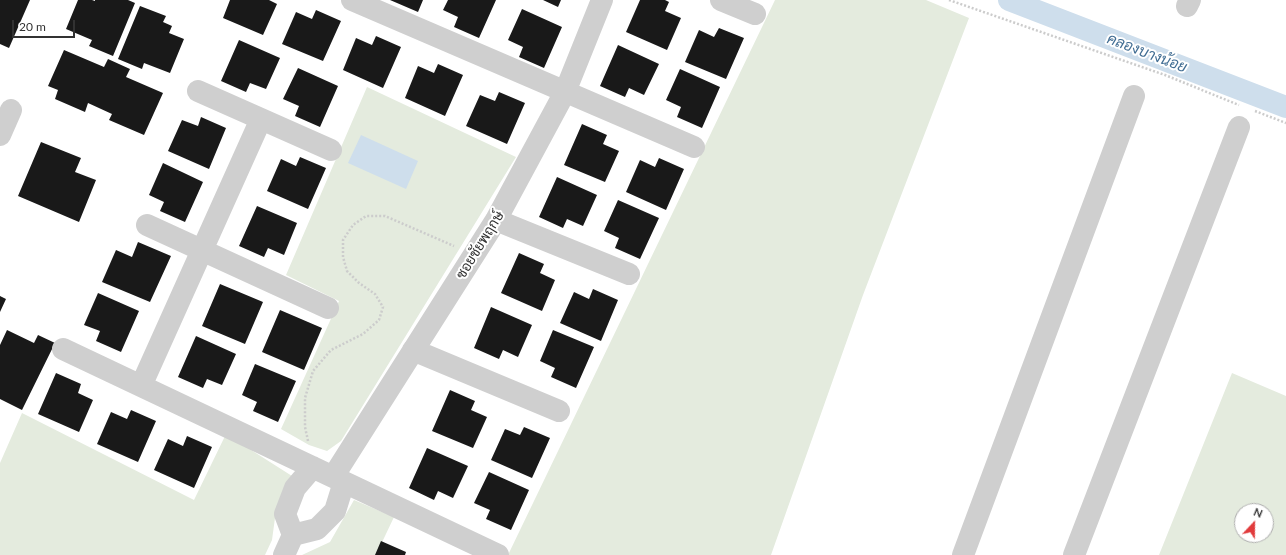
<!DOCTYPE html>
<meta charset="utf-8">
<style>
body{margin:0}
#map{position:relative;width:1286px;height:555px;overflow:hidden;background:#fff;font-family:Lato,sans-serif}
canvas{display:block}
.north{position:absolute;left:1234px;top:503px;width:40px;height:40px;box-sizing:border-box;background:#fff;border:1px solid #adadad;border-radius:50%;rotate:22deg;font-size:11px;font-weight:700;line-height:16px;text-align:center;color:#323232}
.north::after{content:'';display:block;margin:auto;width:14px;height:18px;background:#e13b3c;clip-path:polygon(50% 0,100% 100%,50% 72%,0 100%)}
.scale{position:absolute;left:12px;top:20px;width:63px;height:18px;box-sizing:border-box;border:2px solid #323232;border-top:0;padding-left:5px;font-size:12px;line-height:14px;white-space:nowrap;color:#323232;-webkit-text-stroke:3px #fff;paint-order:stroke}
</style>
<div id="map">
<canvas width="1286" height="555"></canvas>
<div class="north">N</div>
<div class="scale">20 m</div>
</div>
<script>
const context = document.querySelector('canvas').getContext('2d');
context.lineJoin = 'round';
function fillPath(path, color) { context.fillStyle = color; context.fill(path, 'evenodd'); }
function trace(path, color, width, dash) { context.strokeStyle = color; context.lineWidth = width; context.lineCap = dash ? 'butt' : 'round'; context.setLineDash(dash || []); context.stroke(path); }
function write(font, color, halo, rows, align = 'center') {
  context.font = font + ' Lato,Sarabun,sans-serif'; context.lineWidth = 4; context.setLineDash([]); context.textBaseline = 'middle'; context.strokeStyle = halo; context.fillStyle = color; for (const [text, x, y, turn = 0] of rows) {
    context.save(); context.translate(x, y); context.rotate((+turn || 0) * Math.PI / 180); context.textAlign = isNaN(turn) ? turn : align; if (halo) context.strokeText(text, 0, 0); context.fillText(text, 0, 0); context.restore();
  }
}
fillPath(new Path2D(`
 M775 0H926L969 18 863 295 771 555H508Z
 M367 87 516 157 341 441 327 451 309 445 281 429 339 301 286 275Z
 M1232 373 1286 396V555H1159ZM1242 511H1266V535H1242Z
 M22 413 194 500 226 434 292 476 275 518 272 540 265 555H0V463Z
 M354 500 394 517 376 555H302L330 542Z`), '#e4ebde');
fillPath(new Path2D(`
 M361 135 418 161 406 189 348 163Z`), '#cedeec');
trace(new Path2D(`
 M1009 0 1286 107`), '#cedeec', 22);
fillPath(new Path2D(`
 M0 0H30L9 48 0 44Z
 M78 0H92L95 1V0H128L135 3 113 56 89 46 92 40 66 29Z
 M230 0H269L277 4 263 35 223 18Z
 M390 0H423L418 12Z
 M448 0H496L479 38 454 27 458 17 443 10Z
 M543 0H561L558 7Z
 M640 0H665L669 2 665 11 681 18 667 50 626 32Z
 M140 6 166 16 163 22 172 26 169 33 184 39 170 73 144 63 142 69 118 59Z
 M522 9 562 27 544 68 519 57 523 47 508 40Z
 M316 10 341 21 323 61 282 44 296 12 312 19Z
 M719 28 744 38 726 79 685 62 699 30 714 37Z
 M376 36 401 47 383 88 343 70 356 38 372 45Z
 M239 40 280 58 266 89 250 83 246 92 221 81Z
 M618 45 659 64 644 95 629 88 625 97 600 86Z
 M64 50 104 67 108 59 130 69 126 77 163 93 144 135 109 120 112 114 88 103 85 112 55 99 58 90 48 86Z
 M438 64 463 75 445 116 405 98 418 66 434 73Z
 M298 68 338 86 320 127 295 116 299 106 283 99Z
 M680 69 720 87 702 128 677 117 681 107 666 100Z
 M499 92 525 103 507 144 466 126 480 95 495 101Z
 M201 117 226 128 209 169 168 151 182 120 198 126Z
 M582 124 607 135 603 144 619 151 605 182 564 165Z
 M41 142 81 158 75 172 96 180 79 222 18 196Z
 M300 157 326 168 308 209 267 191 281 159 296 166Z
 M659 158 684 169 666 210 626 192 640 160 655 167Z
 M163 163 203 182 185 222 160 211 164 202 149 195Z
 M557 177 597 195 583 226 567 219 563 228 539 217Z
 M618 200 659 218 640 259 615 248 619 238 604 231Z
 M257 206 297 223 284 255 268 248 264 257 239 246Z
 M138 242 171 256 150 302 102 282 116 250 132 257Z
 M519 253 544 264 540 273 555 280 542 311 501 293Z
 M220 284 263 302 245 344 202 326Z
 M593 289 618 300 601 341 560 323 574 292 589 299Z
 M98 293 139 311 121 352 96 341 100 331 84 325Z
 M0 296 6 299 0 312Z
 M491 307 532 325 518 357 503 350 499 359 474 348Z
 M280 310 322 328 304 370 262 352Z
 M7 330 34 343 38 335 55 343 22 410 0 399V345Z
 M553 330 594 347 576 388 551 377 555 368 540 361Z
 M196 336 236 354 222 385 207 379 203 388 178 377Z
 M255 364 296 381 278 422 253 411 257 402 242 395Z
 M56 373 81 384 78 393 93 400 79 432 38 414Z
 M450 390 475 401 471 410 487 417 473 448 432 431Z
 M131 410 156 421 138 462 97 444 111 412 127 419Z
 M524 427 550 438 532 478 491 460 505 429 520 435Z
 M187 436 212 447 194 488 154 470 168 439 183 446Z
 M427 448 468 466 453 498 438 491 434 500 409 488Z
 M489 472 529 490 511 530 486 519 490 510 474 503Z
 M381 541 406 552 405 555H375Z`), '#191919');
trace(new Path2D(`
 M949 0 1165 75 1239 105
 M1255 111 1286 123
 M308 441 305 427V398L313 371 331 350 363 334 379 320 383 307 375 294 359 283 347 271 343 257V240L353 225 366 216H385L454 246`), '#ccc', 2.5, [2, 2]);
trace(new Path2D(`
 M352 0 694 147
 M721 0 755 14
 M1187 6 1190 0
 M198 91 331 150
 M0 135 11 110
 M496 220 629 274
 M147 225 328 308
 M63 349 498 555
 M413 350 559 411
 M141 386 261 119
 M333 477 496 220 565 92 602 0
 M293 535 317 529 335 511 344 482
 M284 555 293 535 285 514 295 488 313 467
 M963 555 1134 96
 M1074 555 1239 127`), '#cfcfcf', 22);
write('14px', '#323232', '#fff', [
 ["ซอยชัยพฤกษ์",480,245,-58]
]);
write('italic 15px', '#416d93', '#fff', [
 ["คลองบางน้อย",1147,53,21]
]);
</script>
